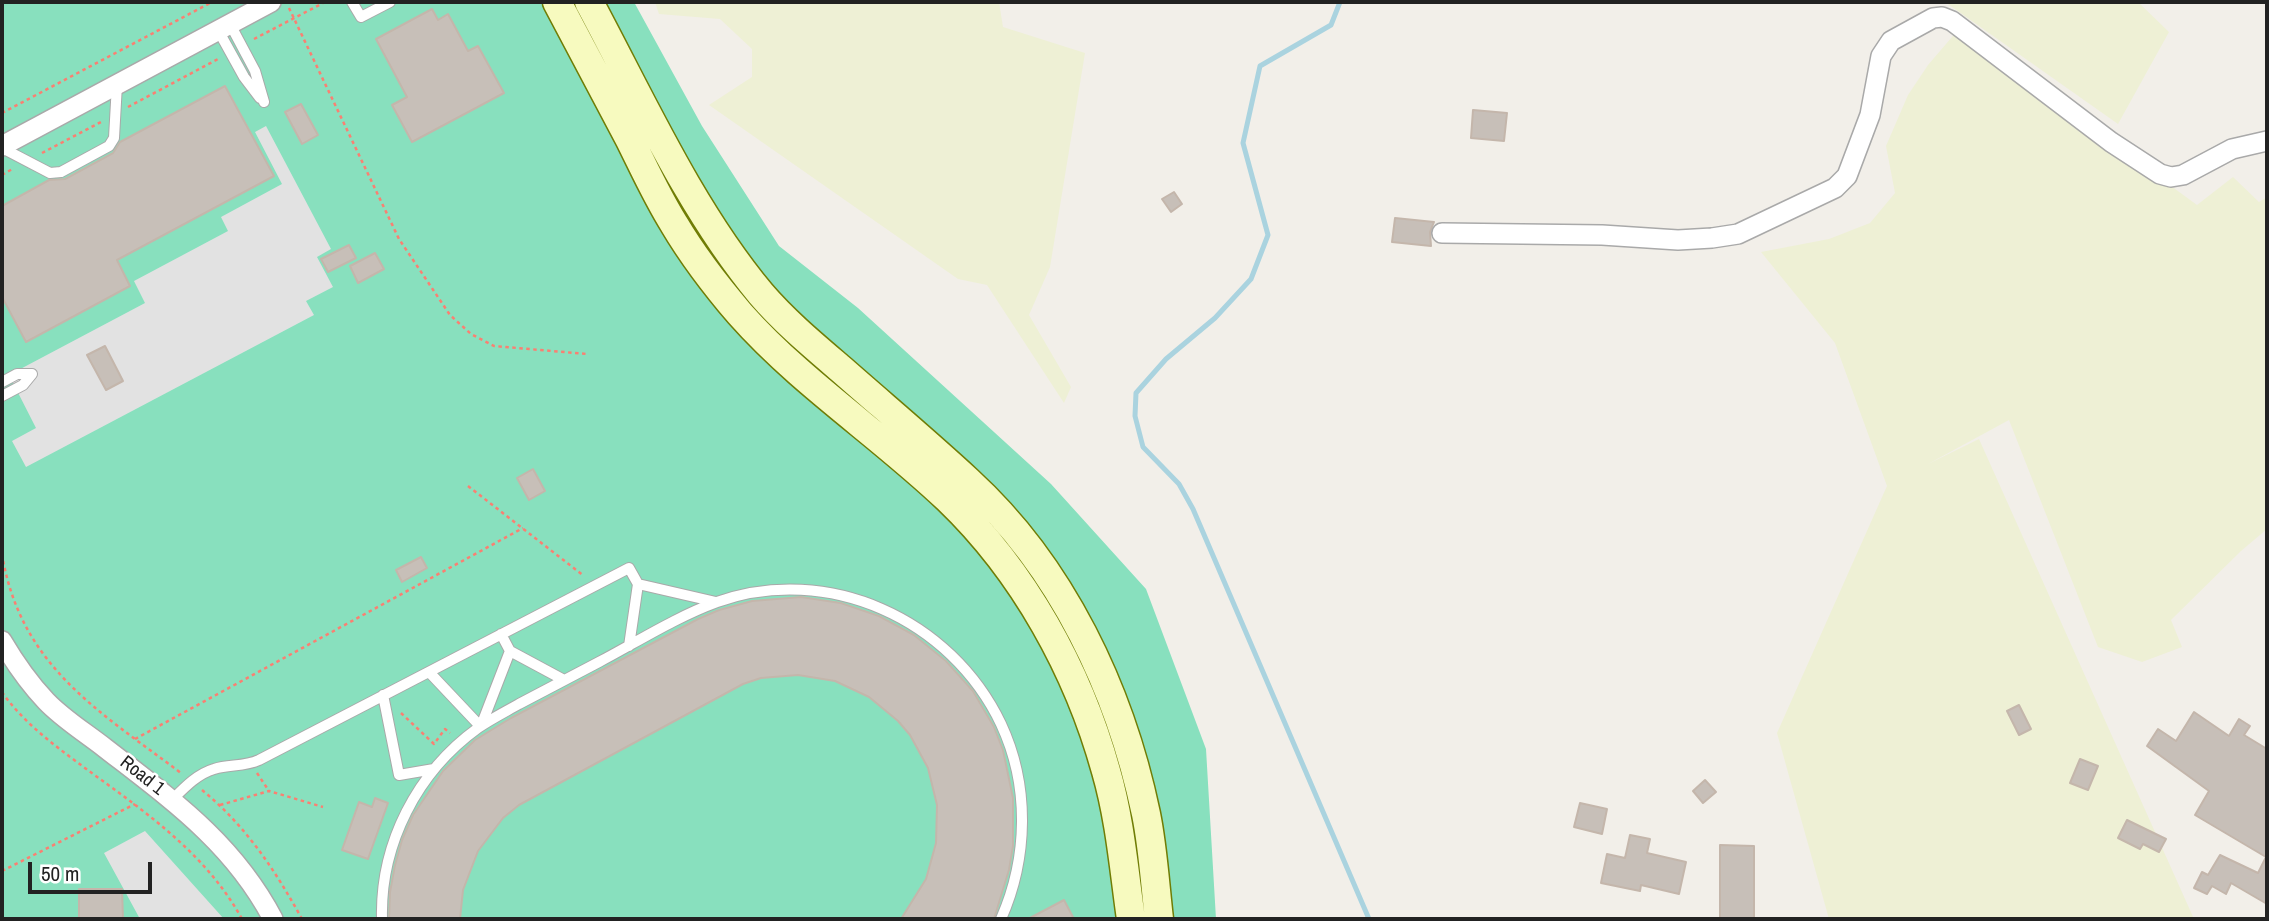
<!DOCTYPE html>
<style>
body{margin:0}
#map{position:relative;width:2269px;height:921px;overflow:hidden;background:#f2efe9;font-family:"Archivo Narrow",sans-serif}
canvas{display:block}
.frame{position:absolute;inset:0;border:4px solid #222;pointer-events:none}
.scale{position:absolute;left:28px;top:862px;width:124px;height:32px;box-sizing:border-box;border:4px solid #222;border-top:0;padding-left:9px;font-size:21px;line-height:24px;white-space:nowrap;color:#222;-webkit-text-stroke:5px #fff;paint-order:stroke}
</style>
<div id="map">
<canvas width="2269" height="921"></canvas>
<div class="frame"></div>
<div class="scale">50 m</div>
</div>
<script>
const context = document.querySelector('canvas').getContext('2d');
context.lineJoin = 'round';
function fillPath(path, color) { context.fillStyle = color; context.fill(path, 'evenodd'); }
function trace(path, color, width, dash) { context.strokeStyle = color; context.lineWidth = width; context.lineCap = dash ? 'butt' : 'round'; context.setLineDash(dash || []); context.stroke(path); }
function write(font, color, halo, rows, align = 'center') {
  context.font = font + ' "Archivo Narrow",sans-serif'; context.lineWidth = 5; context.setLineDash([]); context.textBaseline = 'middle'; context.strokeStyle = halo; context.fillStyle = color; for (const [text, x, y, turn = 0] of rows) {
    context.save(); context.translate(x, y); context.rotate((+turn || 0) * Math.PI / 180); context.textAlign = isNaN(turn) ? turn : align; if (halo) context.strokeText(text, 0, 0); context.fillText(text, 0, 0); context.restore();
  }
}
fillPath(new Path2D(`
 M655 2H999L1003 27 1085 53 1050 267 1029 315 1071 387 1064 403 987 285 958 279 709 105 752 77V49L720 19 659 14Z
 M1945 2H2138L2169 32 2118 124Z
 M1958 30 2197 205 2233 177 2259 202 2267 197V529L2241 551 2171 620 2182 647 2142 662 2098 647 2009 420 1928 464 1979 439 2194 919H1829L1777 733 1887 486 1835 343 1761 252 1829 239 1870 223 1895 193 1886 146 1908 95 1928 65Z`), '#eef0d5');
fillPath(new Path2D(`
 M2 2H634L702 126 779 246 858 308 1051 484 1146 589 1206 749 1216 919H2Z`), '#88e0be');
fillPath(new Path2D(`
 M266 126 331 249 317 257 333 287 306 301 314 315 26 467 12 441 36 428 9 375 145 303 134 281 228 231 221 217 282 184 255 132Z
 M145 831 224 919H140L104 853Z`), '#e2e2e2');
trace(new Path2D(`
 M1340 2 1331 25 1260 66 1243 143 1268 235 1251 279 1215 318 1166 359 1136 393 1135 416 1143 447 1179 484 1193 509 1369 919`), '#aad3df', 5);
const building = new Path2D(`
 M432 9 438 20 448 14 468 51 478 46 504 93 412 142 392 105 407 97 376 39Z
 M225 86 274 176 117 260 130 286 26 342 2 297V206L49 180 65 179 113 153 120 142Z
 M301 104 318 135 302 144 285 112Z
 M1473 110 1507 113 1504 141 1471 138Z
 M1174 192 1182 204 1171 212 1162 199Z
 M1395 218 1434 222 1430 232 1431 246 1392 242Z
 M349 245 356 258 328 272 321 259Z
 M375 253 384 269 358 283 350 266Z
 M105 346 123 381 106 390 87 355Z
 M533 469 545 491 529 500 517 478Z
 M421 557 427 568 402 582 396 570Z
 M801 597 841 603 879 616 914 635 946 661 973 691 994 727 1003 750 1013 798V846L1009 870 994 919H901L926 879 936 843 937 805 928 768 910 735 898 721 869 697 835 681 798 675 761 678 743 684 519 805 503 818 478 851 463 890 460 919H389L390 892 395 865 402 840 413 815 443 771 475 740 511 718 698 619 719 610 752 601Z
 M2019 705 2031 729 2019 735 2007 711Z
 M2194 712 2229 736 2239 719 2250 726 2244 735 2267 749V904L2231 883 2226 894 2212 886 2207 894 2194 888 2202 872 2208 875 2220 855 2258 873 2266 857 2195 815 2209 791 2147 746 2158 729 2176 741Z
 M2080 759 2098 766 2088 790 2070 783Z
 M1705 780 1716 792 1703 803 1693 791Z
 M375 798 388 803 368 859 342 850 359 802 372 807Z
 M1580 803 1607 809 1602 834 1574 827Z
 M2127 820 2166 839 2159 852 2143 844 2140 849 2118 838Z
 M1630 835 1650 839 1647 853 1686 862 1679 894 1641 885 1640 891 1601 883 1607 854 1625 858Z
 M1720 845 1754 846V919H1720Z
 M79 889H122L123 919H79Z
 M1064 900 1074 919H1028Z`);
fillPath(building, '#c7bfb8');
trace(building, '#c4b6ab', 2);
const lane = new Path2D(`
 M352 2 361 17 390 2
 M230 24 255 71 264 102
 M218 30 244 77 260 98
 M2 148 50 173 61 172 109 146 114 138 117 84
 M2 382 17 374H32
 M2 396 23 385 32 374
 M638 584 716 602
 M501 634 510 651 564 680
 M429 672 480 726
 M383 695 399 775 434 769
 M481 726 510 651
 M172 800C184 788 197 774 214 769 229 764 244 767 259 760L629 568 638 584 629 646
 M382 919C380 844 417 772 478 728 491 719 505 712 519 704 546 690 572 676 599 662 637 642 676 617 717 602 828 563 951 619 1001 724 1030 786 1028 858 1001 919`);
const street = new Path2D(`
 M2 146 271 2
 M1442 233 1602 235 1678 240 1712 238 1738 234 1835 188 1847 176 1870 115 1881 56 1891 41 1933 18 1942 17 1952 21 2111 142 2160 174 2171 177 2183 175 2232 149 2267 141
 M2 641C15 663 29 683 46 701 63 719 86 733 105 748 172 800 233 843 273 919`);
const secondary = new Path2D(`
 M557 2C581 48 606 94 630 140 644 168 657 197 674 224 693 256 716 286 740 314 801 383 881 435 948 499 1024 572 1078 670 1106 771 1120 819 1124 870 1131 919
 M589 2C641 99 690 209 761 294 785 322 814 346 842 370 884 407 927 443 968 481 1062 567 1120 690 1146 814 1153 848 1155 885 1159 919`);
trace(lane, '#a9a9a9', 12);
trace(street, '#a9a9a9', 22);
trace(secondary, '#707d05', 31);
trace(new Path2D(`
 M289 8 399 239 450 315 471 334 494 346 587 354
 M254 39 325 2
 M128 107 218 59
 M2 113 212 2
 M42 153 101 122
 M2 175 14 168
 M468 486 584 576
 M2 554C20 665 97 710 181 773
 M2 692C24 724 58 748 89 771 147 813 207 855 242 919
 M401 713 434 744 445 729 450 733
 M135 739 523 528
 M257 773 269 791
 M202 790C246 826 275 870 302 919
 M220 805 269 791 323 807
 M2 871 135 804`), '#fa8072', 2.5, [3.5, 3.5]);
trace(lane, '#fff', 10);
trace(street, '#fff', 19);
trace(secondary, '#f7fabf', 28);
write('19px', '#222', '#fff', [
 ["Road 1",142,776,38]
]);
</script>
